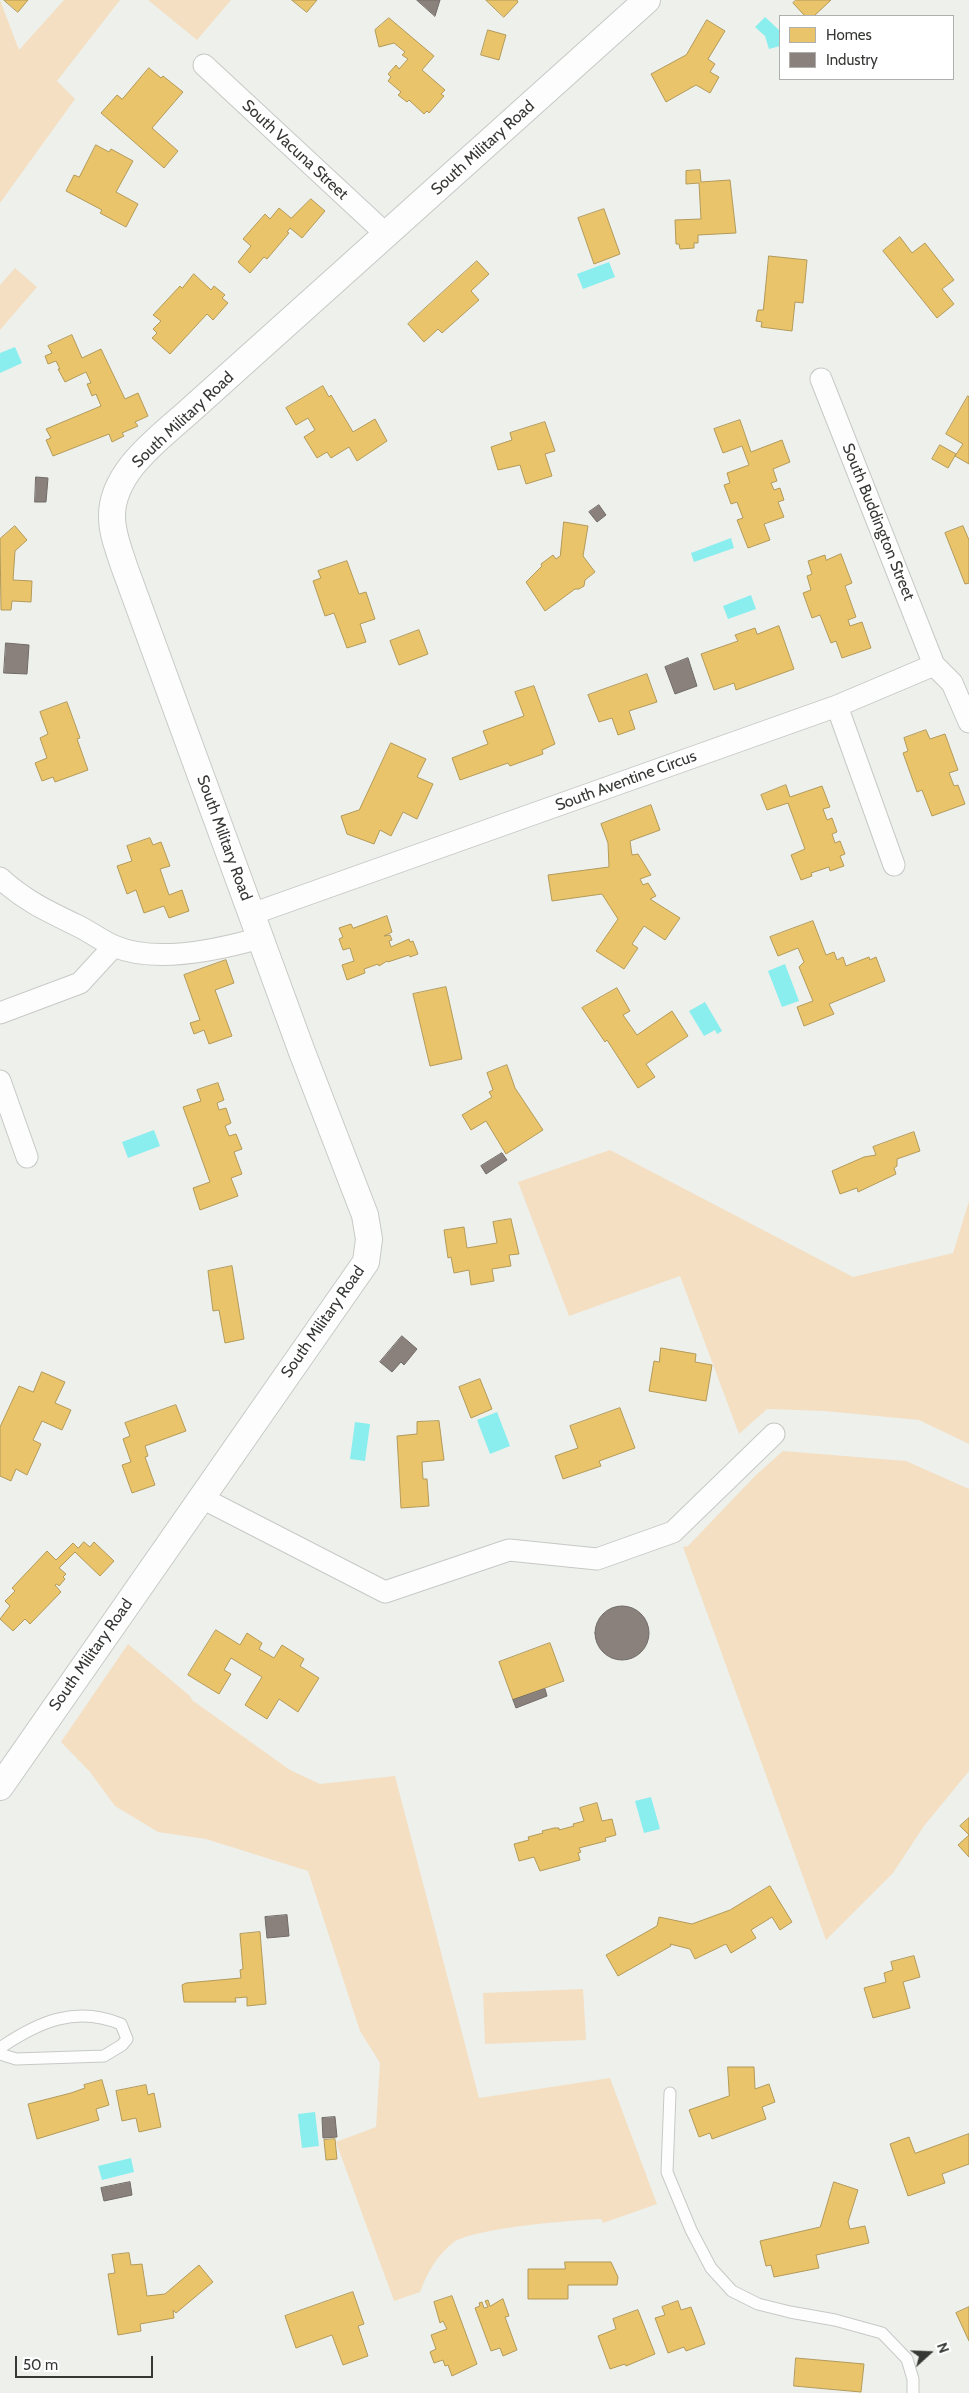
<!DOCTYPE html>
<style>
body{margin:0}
#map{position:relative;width:969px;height:2393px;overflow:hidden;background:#edf0eb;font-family:Cabin,sans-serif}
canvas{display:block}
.legend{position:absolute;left:779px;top:15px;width:175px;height:65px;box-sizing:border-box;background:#fff;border:1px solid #afafae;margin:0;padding:6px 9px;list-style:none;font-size:15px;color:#363835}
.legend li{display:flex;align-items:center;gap:10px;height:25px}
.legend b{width:25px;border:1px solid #afafae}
.north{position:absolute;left:904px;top:2328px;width:50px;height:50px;-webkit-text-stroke:4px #fff;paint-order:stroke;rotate:70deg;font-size:14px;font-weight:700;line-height:20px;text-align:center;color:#363835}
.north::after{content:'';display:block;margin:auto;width:18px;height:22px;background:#363835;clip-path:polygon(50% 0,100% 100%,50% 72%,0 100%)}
.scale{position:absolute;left:15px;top:2356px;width:138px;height:22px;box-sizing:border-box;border:2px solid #363835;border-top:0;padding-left:6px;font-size:15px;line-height:18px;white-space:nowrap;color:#363835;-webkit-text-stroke:4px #fff;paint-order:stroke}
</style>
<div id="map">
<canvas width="969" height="2393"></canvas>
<ul class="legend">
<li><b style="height:14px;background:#e9c46a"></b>Homes</li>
<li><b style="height:14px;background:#8a817c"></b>Industry</li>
</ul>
<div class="north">N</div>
<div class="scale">50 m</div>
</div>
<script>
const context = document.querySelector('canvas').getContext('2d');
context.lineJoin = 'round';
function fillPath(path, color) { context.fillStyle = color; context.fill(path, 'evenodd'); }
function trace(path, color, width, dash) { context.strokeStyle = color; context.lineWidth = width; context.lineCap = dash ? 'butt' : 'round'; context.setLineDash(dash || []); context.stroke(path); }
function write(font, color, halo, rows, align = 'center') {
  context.font = font + ' Cabin,sans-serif'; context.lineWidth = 5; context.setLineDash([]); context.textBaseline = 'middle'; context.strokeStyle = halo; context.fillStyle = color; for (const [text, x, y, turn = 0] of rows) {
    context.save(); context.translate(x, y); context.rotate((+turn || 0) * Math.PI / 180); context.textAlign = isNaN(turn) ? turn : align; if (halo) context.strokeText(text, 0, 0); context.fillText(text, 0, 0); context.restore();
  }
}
fillPath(new Path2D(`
 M0 0 19 50 64 0H120L57 81 75 99 0 203Z
 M148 0H231L197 40Z
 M15 268 37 287 0 330V285Z
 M610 1150 853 1277 953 1253 969 1201V1444L919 1420 824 1411 767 1409 739 1434 680 1276 569 1316 518 1182Z
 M783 1451 906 1461 969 1489V1771L924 1826 893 1873 826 1940 683 1547 688 1546 756 1475Z
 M128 1644 190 1696 192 1700 290 1770 320 1784 395 1776 479 2098 610 2078 657 2204 603 2223 601 2219C572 2220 475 2228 454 2242 437 2255 427 2273 420 2292L394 2301 336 2142 376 2127 380 2063 360 2031 308 1871 206 1839 158 1832 115 1806 90 1772 61 1742Z
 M583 1989 586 2040 485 2044 483 1993Z`), '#f4dfc3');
fillPath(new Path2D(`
 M765 17 779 30 780 46 769 49 765 36 755 27Z
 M609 262 615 277 583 289 577 274Z
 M15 347 22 363 0 373V353Z
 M731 538 734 548 694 562 691 553Z
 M751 595 756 609 728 619 723 606Z
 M785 964 799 1001 782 1007 768 971Z
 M705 1002 722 1031 717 1034 715 1030 704 1036 689 1011Z
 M154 1130 160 1146 128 1158 122 1142Z
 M497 1412 510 1446 490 1454 477 1420Z
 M355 1422 370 1424 365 1461 350 1459Z
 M651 1797 660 1829 644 1833 635 1801Z
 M315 2112 319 2146 302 2148 298 2114Z
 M131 2158 134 2172 102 2180 98 2166Z`), '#8aeeef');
const homes = new Path2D(`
 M4 0H28L18 12Z
 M292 0H317L307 12Z
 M486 0H517L518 2 504 17Z
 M796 0H831L814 16H805L793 3Z
 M389 18 434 56 422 70 445 90 441 94 444 96 429 113 427 111 424 114 409 100 407 102 398 95 401 92 388 81 391 77 388 74 396 65 399 69 408 59 402 55 405 52 394 43 379 47 375 30Z
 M707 20 725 31 708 59 715 64 710 72 719 77 710 93 696 85 666 102 651 74 686 55Z
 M488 30 506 35 499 60 481 55Z
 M149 68 161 78 163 76 183 92 152 128 178 151 164 168 101 113 117 95 122 99Z
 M96 145 109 152 111 149 133 161 116 192 138 204 126 227 100 213 102 210 66 191 74 175 79 177Z
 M700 170 701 182 730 180 736 233 698 235V243H694V248L680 249 679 244H676L675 220 701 219 699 183 686 184V171Z
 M311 199 325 211 302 238 290 228 287 232 289 233 267 259 264 257 250 273 238 262 251 246 243 239 265 214 270 219 279 208 291 218Z
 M604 209 620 254 594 264 578 218Z
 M900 237 912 253 925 243 954 280 942 289 954 304 937 318 883 251Z
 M769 256 807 260 803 303 795 302 792 331 761 327 762 322 756 321 758 310H763Z
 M477 261 489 274 471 291 479 300 442 333 438 329 424 342 408 324Z
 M194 274 211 290 214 286 225 295 222 298 228 303 213 320 207 314 170 354 152 338 157 333 153 329 161 321 153 315 180 286 182 288Z
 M72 335 82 358 101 349 125 399 138 393 148 416 135 422 138 426 122 433 124 436 112 442 109 434 53 456 46 440 51 438 46 429 101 406 96 394 92 396 87 384 91 383 86 372 65 382 58 369H60L56 361 48 364 45 356 52 353 48 346Z
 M323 386 329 397 331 395 353 432 375 419 387 441 357 461 349 447 331 458 327 452 317 458 304 437 315 430 308 418 296 425 286 408Z
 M968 396 969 397V464L955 456 963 444 946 434Z
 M740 420 751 452 782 440 790 462 773 469 777 481 771 483 774 490 780 488 784 500 778 502 784 517 764 524 770 540 748 548 737 520 743 518 737 502 731 504 724 485 730 483 727 473 749 465 742 446 723 453 714 429Z
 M545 422 555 451 545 454 552 476 526 484 520 465 498 470 491 447 512 440 510 433Z
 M940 445 956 454 948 468 932 459Z
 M564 522 588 526 583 556 595 572 585 580 584 586 579 589H575L545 611 526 582 542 566 541 564 553 555 556 559 560 556Z
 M15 526 27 540 15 551 13 580 32 581 31 602 12 601 11 610H1L0 539Z
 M963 526 969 540V583L965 584 945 533Z
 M841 554 852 583 845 586 856 617 848 620 850 626 862 622 871 648 842 658 836 641 831 643 820 615 812 618 803 593 811 590 807 576 812 574 808 561 825 555 826 560Z
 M347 561 359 594 366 592 375 619 360 624 366 642 347 648 334 613 325 616 313 581 321 578 318 571Z
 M779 626 794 669 736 690 734 683 714 690 701 654 738 641 735 635 755 628 757 634Z
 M419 630 428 654 399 665 390 641Z
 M647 674 657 702 629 711 635 729 618 735 612 718 599 722 588 695Z
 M534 686 555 744 542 750 543 754 510 766 508 763 460 780 452 758 488 744 483 731 524 716 515 692Z
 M67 702 80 738 77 739 88 770 55 782 53 777 42 781 35 763 47 758 40 738 48 734 40 712Z
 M926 730 930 739 945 734 958 770 949 773 954 786 958 785 965 804 932 816 922 790 917 792 903 753 908 751 904 738Z
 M391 743 426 759 417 777 433 784 417 819 403 812 391 836 380 830 374 844 347 834 341 816 359 810Z
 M786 785 790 797 822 786 830 807 823 809 827 820 832 818 837 832 832 834 835 843 840 841 845 854 840 856 844 866 830 871 829 867 811 873 812 876 801 880 791 855 805 849 788 803 767 810 761 795Z
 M651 805 660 830 630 841 632 855 638 854 651 875 640 879 643 885 648 883 656 896 650 899 680 918 665 940 644 926 632 944 638 948 624 969 596 951 618 919 602 894 552 901 548 875 609 867 608 843 601 824Z
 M150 838 153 845 161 842 170 866 160 869 169 895 182 890 189 911 169 918 164 906 144 913 136 890 127 894 117 866 132 861 127 846Z
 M387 916 392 932 384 936 390 935 392 940 389 941 391 947 409 939 410 942 413 941 418 954 410 957 409 955 388 962 387 961 379 966 378 964 364 969 365 973 347 980 342 965 354 961 350 948 343 950 339 939 343 937 339 928 351 924 353 928Z
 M813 921 826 955 834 952 837 960 843 957 846 966 869 957 870 960 876 957 885 981 829 1004 834 1014 804 1026 797 1007 813 1001 799 967 804 962 798 948 778 956 770 937Z
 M226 960 234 983 215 990 232 1036 209 1044 204 1030 194 1034 190 1023 200 1020 184 975Z
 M446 987 462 1059 430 1066 413 994Z
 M617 988 630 1011 623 1015 637 1035 672 1011 688 1036 646 1064 655 1077 638 1088 607 1040 605 1042 582 1008Z
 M507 1065 515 1088 543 1130 506 1154 486 1121 471 1130 462 1115 492 1097 489 1092 493 1090 487 1073Z
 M218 1083 224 1100 217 1103 219 1110 226 1108 231 1123 225 1126 229 1136 236 1134 242 1149 234 1152 242 1174 231 1178 238 1196 200 1210 193 1188 210 1182 183 1107 201 1101 197 1090Z
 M914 1132 920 1151 897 1159V1166L894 1168 896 1174 858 1192 857 1188 840 1194 832 1171 864 1157 876 1155 873 1147Z
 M511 1219 519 1254 509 1255 511 1266 492 1269 494 1281 471 1285 469 1270 454 1273 451 1257 448 1258 444 1230 464 1227 467 1248 497 1243 493 1222Z
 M232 1266 244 1339 225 1343 219 1310 213 1311 208 1271Z
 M661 1348 696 1354 695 1362 712 1365 706 1401 649 1391 654 1361 659 1362Z
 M42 1372 65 1382 55 1403 71 1410 62 1430 42 1421 33 1440 41 1444 27 1475 16 1469 11 1481 0 1476V1427L19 1386 33 1392Z
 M480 1379 492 1409 471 1418 459 1387Z
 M176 1405 186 1431 145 1446 148 1456 145 1457 155 1485 132 1493 122 1465 131 1462 123 1439 130 1436 125 1423Z
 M620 1408 635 1448 599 1461 601 1466 563 1479 555 1456 578 1448 570 1426Z
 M439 1421 444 1460 422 1462 423 1479H427L429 1506 401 1508 397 1436 417 1434V1422Z
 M84 1542 90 1547 94 1542 114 1561 100 1576 75 1552 59 1568 66 1574 63 1577 65 1579 59 1586 57 1584 55 1585 61 1592 30 1624 25 1619 13 1631 0 1619 10 1606 5 1601 15 1591 12 1588 47 1551 56 1560 73 1543 78 1548Z
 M216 1630 240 1645 247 1633 262 1643 259 1649 274 1658 282 1645 304 1659 300 1666 319 1678 298 1712 279 1699 267 1719 245 1705 262 1677 231 1658 224 1670 231 1674 219 1694 188 1675Z
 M550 1643 564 1681 513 1700 499 1662Z
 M597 1803 602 1821 612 1819 616 1835 605 1838 606 1841 579 1848 581 1852 578 1853 580 1860 540 1871 534 1857 519 1861 514 1844 529 1840 528 1837 543 1833 542 1831 554 1828H559V1830L574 1826 573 1824 584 1821 580 1808Z
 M969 1818V1857L958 1845 969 1835 960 1826Z
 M770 1886 792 1922 780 1930 772 1917 751 1930 756 1938 731 1953 726 1944 695 1959 690 1949 670 1944 671 1946 618 1976 606 1955 657 1926 659 1917 692 1924 730 1910Z
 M260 1932 266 2004 247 2006V1997L235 1998 236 2002H184L182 1985 186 1983 241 1978 240 1970 243 1969 240 1934Z
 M914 1956 920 1977 903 1982 910 2008 873 2018 864 1988 886 1982 884 1973 893 1970 891 1962Z
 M728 2067H754L755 2089 769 2084 775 2102 762 2107 766 2119 712 2139 710 2133 699 2137 689 2110 729 2096Z
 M102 2080 109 2105 96 2109 99 2120 37 2139 28 2104 71 2093 85 2088 84 2085Z
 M146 2085 148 2095 154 2093 161 2127 139 2132 136 2118 122 2121 116 2091Z
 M969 2134V2164L942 2174 945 2183 908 2196 890 2144 909 2137 915 2153Z
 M335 2139 337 2159 326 2160 324 2140Z
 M834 2182 858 2190 848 2222 850 2229 865 2226 869 2243 816 2255 819 2268 774 2277 771 2265 766 2266 760 2241 820 2227Z
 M129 2253 131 2265 142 2264 147 2296 165 2294 199 2265 213 2282 176 2313 173 2310 174 2318 140 2324 141 2331 118 2335 108 2274 115 2273 112 2255Z
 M565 2262H611L618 2277 617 2285H568V2299H528V2269H565Z
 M353 2292 364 2324 358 2326 368 2356 343 2365 332 2335 296 2348 285 2316Z
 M452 2296 477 2364 452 2376 448 2365 445 2366 443 2360 434 2363 430 2352 436 2349 431 2335 447 2329 443 2321 440 2323 434 2302Z
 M503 2299 509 2316 505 2317 517 2350 503 2356 500 2348 491 2351 475 2308 480 2306 479 2303 482 2302 484 2308 488 2307 485 2301 488 2300 490 2306Z
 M678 2301 681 2310 691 2307 705 2344 686 2351 684 2347 668 2353 655 2318 665 2315 662 2307Z
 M969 2307V2341L956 2313Z
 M638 2310 655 2354 626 2366 625 2364 610 2369 598 2336 616 2329 613 2319Z
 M796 2358 864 2364 861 2392 794 2386Z`);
fillPath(homes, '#e9c46a');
trace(homes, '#b39a5a', 1);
const industry = new Path2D(`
 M417 0H440L435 16Z
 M36 477 48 478 46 502H35Z
 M599 505 606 515 597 522 589 512Z
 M6 643 29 645 27 674 4 673Z
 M688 658 697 686 675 694 665 667Z
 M502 1153 507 1160 486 1174 481 1166Z
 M402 1336 417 1349 404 1365 401 1362 392 1372 380 1362Z
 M595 1633a27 27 0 1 1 54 0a27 27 0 1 1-54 0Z
 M545 1689 547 1696 516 1708 513 1700Z
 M287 1915 289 1936 267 1938 265 1917Z
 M335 2117 337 2137 323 2138 322 2118Z
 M130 2182 132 2195 104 2201 101 2188Z`);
fillPath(industry, '#8a817c');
trace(industry, '#716b67', 1);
const service = new Path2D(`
 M0 2048C38 2022 76 2005 121 2024L127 2039 122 2045 104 2056 16 2059 0 2054
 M670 2093 667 2172 691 2230 711 2268 732 2291 758 2304 790 2312 835 2320 882 2333 907 2359 913 2379V2393`);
const minor = new Path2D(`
 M204 65 387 235
 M821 379 934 665 952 683 969 722
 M837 706 894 865
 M0 878C24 900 45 910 74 924 88 930 100 940 114 946 155 964 218 950 260 938
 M252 914 837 706 934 665
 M0 1013 80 983 114 946
 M0 1081 27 1157
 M200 1497 385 1592 509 1550 597 1559 673 1532 774 1434`);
const tertiary = new Path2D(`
 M0 1787 366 1262 369 1239 365 1215 302 1052 124 566C119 550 112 534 112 517 111 470 164 435 195 406L647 0`);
trace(service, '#c7c9c6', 13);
trace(minor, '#c7c9c6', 23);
trace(tertiary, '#c7c9c6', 28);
trace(service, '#fcfdfc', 11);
trace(minor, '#fcfdfc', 21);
trace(tertiary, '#fcfdfc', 26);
write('16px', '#363835', '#fff', [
 ["South Military Road",483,148,-42],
 ["South Vacuna Street",295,150,43],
 ["South Military Road",183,420,-43],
 ["South Buddington Street",878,522,68],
 ["South Aventine Circus",626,781,-20],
 ["South Military Road",224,838,70],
 ["South Military Road",323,1322,-55],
 ["South Military Road",91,1655,-55]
]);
</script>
